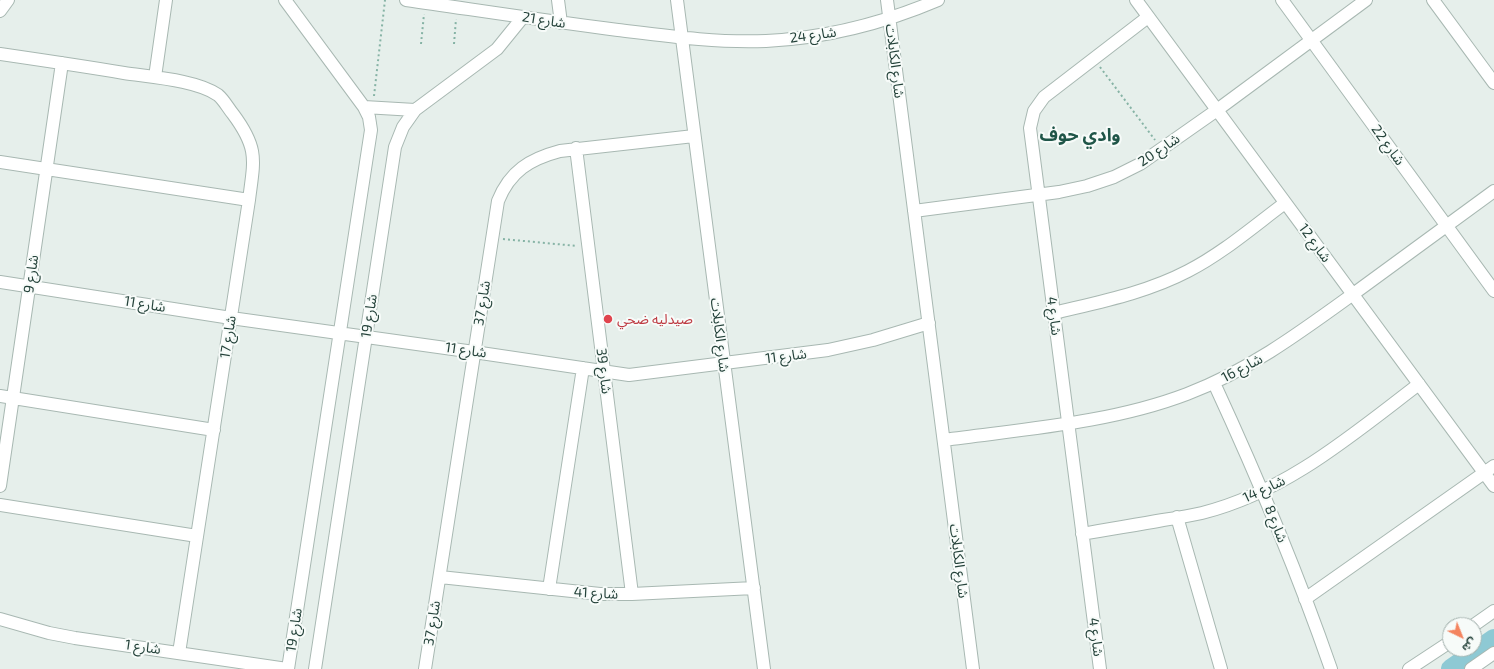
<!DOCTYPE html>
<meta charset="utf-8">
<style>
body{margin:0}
#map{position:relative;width:1494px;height:669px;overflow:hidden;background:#e6efeb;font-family:"Exo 2","Noto Sans Arabic",sans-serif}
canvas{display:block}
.north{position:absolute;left:1442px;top:617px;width:40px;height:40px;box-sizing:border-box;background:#f7fbf9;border:1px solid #a3b1ad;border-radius:50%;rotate:137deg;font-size:11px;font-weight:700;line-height:16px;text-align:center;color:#24423a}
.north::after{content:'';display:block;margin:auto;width:14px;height:18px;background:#f4845f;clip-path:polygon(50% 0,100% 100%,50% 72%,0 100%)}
</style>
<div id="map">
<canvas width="1494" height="669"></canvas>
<div class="north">ش</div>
</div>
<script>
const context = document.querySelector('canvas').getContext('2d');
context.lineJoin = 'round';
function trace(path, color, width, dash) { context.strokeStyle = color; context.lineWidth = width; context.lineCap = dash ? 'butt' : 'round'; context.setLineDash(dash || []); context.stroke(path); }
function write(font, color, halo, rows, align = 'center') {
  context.font = font + ' "Exo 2","Noto Sans Arabic",sans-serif'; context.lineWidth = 4; context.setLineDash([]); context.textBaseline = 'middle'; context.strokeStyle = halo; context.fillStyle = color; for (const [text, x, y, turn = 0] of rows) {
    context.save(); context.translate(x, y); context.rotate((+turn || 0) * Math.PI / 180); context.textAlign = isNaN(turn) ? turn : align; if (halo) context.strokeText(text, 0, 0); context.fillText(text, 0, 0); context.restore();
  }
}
trace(new Path2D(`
 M1451 669 1494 639`), '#8ec9d4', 20);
const minor = new Path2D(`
 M285 0 364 107 369 117 371 130 288 669
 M406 0C476 10 547 21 618 30 667 36 716 43 766 41 825 38 884 23 938 0
 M558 0 561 23
 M677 0 764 669
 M887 0 973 669
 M1136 0 1494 486
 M1282 0 1494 291
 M1433 0 1494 83
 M0 11 8 0
 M0 54C41 60 82 66 124 73 150 77 197 80 218 95 224 100 228 108 233 114 259 149 254 160 249 200L179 653
 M155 77 166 0
 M364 107 415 110
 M576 148 632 594
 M0 162 249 200
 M914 211 1059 192 1087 186 1114 177 1140 164 1217 110 1366 0
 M0 282 231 318 474 352 629 375 828 350 873 340 929 323
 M1054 313C1099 302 1146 293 1188 271 1223 253 1254 226 1285 203
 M1214 383C1257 476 1297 571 1331 669
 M0 396 214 430
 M944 440C1024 429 1111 423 1187 394 1250 370 1302 331 1356 292 1402 258 1448 225 1494 191
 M0 486 62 63
 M0 505 197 536
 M1177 517 1221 669
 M1082 534C1109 529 1136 525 1163 520 1176 518 1189 516 1202 513 1286 492 1352 435 1419 384
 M440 577 600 594H632L754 588
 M549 589 583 368
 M1305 599 1494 466
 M0 619 49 633 75 638 287 669
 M1474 625 1494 611
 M315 669 395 147 403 127 415 110 497 49 523 17
 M425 669 498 201C510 171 530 159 560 151L694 136
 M1100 669 1030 128 1034 111 1044 97 1148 17
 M1409 669 1450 642
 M1471 669 1494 653`);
trace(minor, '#a8b8b2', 14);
trace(new Path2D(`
 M421 44 424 14
 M454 44 456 19
 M1100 67 1155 140
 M374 96 385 0
 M503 239 577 246`), '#86b3a5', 2, [2, 3]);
trace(minor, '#fff', 12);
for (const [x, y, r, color] of [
 [608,319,5,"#e0444e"]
]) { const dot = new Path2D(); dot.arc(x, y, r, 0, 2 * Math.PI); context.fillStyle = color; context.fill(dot); trace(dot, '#f7fbf9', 1.5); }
write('14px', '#24423a', '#f7fbf9', [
 ["شارع 21",544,20,9],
 ["شارع 24",813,35,-8],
 ["شارع الكابلات",895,61,83],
 ["شارع 22",1388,145,54],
 ["شارع 20",1159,150,-34],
 ["شارع 12",1315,243,54],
 ["شارع 9",31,274,-82],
 ["شارع 37",482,303,-81],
 ["شارع 11",145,304,9],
 ["شارع 19",369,316,-81],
 ["شارع 4",1054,316,83],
 ["شارع الكابلات",720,335,83],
 ["شارع 17",228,337,-81],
 ["شارع 11",466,350,8],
 ["شارع 11",786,356,-7],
 ["شارع 16",1242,368,-28],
 ["شارع 39",604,371,83],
 ["شارع 14",1264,489,-25],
 ["شارع 8",1276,524,68],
 ["شارع الكابلات",959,561,83],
 ["شارع 41",596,593,3],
 ["شارع 37",432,623,-81],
 ["شارع 19",294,630,-81],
 ["شارع 4",1096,637,83],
 ["شارع 1",143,647,8]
]);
write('14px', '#be3a42', '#f7fbf9', [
 ["صيدليه ضحي",617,319]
], 'left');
write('bold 18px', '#1f5548', '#f7fbf9', [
 ["وادي حوف",1080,135]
]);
</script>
